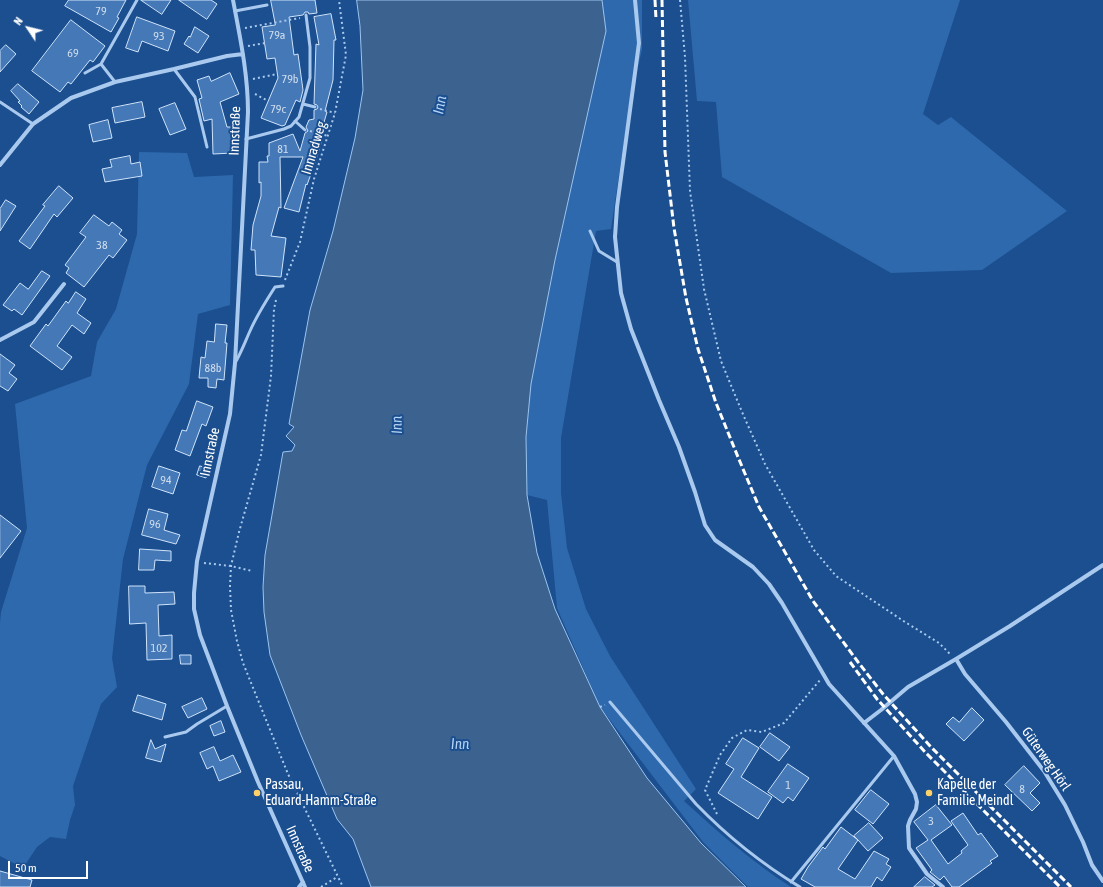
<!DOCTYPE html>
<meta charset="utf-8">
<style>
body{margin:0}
#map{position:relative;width:1103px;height:887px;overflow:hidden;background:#1b4f8f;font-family:"Asap Condensed",sans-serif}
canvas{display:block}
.north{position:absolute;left:8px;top:8px;width:40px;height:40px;-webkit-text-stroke:3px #1b4f8f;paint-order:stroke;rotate:305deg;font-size:11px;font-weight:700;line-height:16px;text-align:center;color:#fff}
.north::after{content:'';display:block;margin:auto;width:14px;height:18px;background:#fff;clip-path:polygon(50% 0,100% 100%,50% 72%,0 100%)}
.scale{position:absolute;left:8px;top:861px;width:80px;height:18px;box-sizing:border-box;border:2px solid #fff;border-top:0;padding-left:5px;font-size:12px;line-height:14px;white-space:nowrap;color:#fff;-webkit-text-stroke:3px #1b4f8f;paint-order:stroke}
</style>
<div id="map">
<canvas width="1103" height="887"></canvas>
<div class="north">N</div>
<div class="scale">50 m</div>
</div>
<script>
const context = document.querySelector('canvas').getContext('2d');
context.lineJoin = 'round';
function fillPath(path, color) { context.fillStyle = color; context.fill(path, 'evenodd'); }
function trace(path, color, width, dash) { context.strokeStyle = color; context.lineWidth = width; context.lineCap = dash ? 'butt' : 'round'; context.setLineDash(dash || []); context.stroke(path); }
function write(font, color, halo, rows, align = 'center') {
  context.font = font + ' "Asap Condensed",sans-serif'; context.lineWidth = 4; context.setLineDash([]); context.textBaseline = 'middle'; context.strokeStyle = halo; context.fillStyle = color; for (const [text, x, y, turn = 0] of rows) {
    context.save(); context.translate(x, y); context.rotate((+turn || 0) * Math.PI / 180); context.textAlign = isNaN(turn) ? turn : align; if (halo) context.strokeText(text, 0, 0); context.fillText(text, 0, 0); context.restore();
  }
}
fillPath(new Path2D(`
 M602 0H642V50L631 94 611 229 596 231 561 438V493L567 548 586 609 610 656 696 789 684 801C719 833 751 861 791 887H748L703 842 600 707 557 608 547 500 527 495 526 437 531 384 555 260 606 31Z
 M688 0H960L923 114 938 125 951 117 1067 211 982 270 891 273 722 177 716 102 697 101Z
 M139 152 187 153 194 177 233 175 230 305 198 314 189 384 147 465 123 559 112 658 117 687 101 704 73 786 75 805 70 820 66 839 50 837 37 847 23 868 0 856V623L1 612 27 528 15 404 91 376 97 342 116 309 137 234Z`), '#2e69ad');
const water = new Path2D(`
 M357 0H602L606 31 555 260 531 384 526 437 527 495 537 553 555 609 600 707 647 778 701 843 746 887H371L353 839 337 819 301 735 270 655 264 612 263 587 265 555 283 452 292 451 295 445 286 436 294 427 289 424 310 310 333 231 355 138 363 90 360 26Z`);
fillPath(water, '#3c6290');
trace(water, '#9cc4f0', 1);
const building = new Path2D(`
 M69 0H126L117 17 119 18 111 32 65 6Z
 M141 0H171L162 14Z
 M179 0H211L217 4 207 19Z
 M271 0H315L317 13 309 14 308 12H305L303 15 289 17 294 55 298 54 303 90 300 102 296 100 285 125 282 126 261 118 278 78 275 58 267 59 262 27 275 25Z
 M331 14 336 40H334L333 80 325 111 327 112 320 136 323 137 317 157 307 185 306 184 299 212 284 208 303 157H280L281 208 279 207 271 236 286 238 281 277 256 275 255 250H251L253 225 261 196V182L259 183V162H268L267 156H269V143L293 134 300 151 305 133 308 131 306 127 309 120 314 119V110L317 109 318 107 317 105 314 104 316 44 319 45 314 17Z
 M137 17 175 31 168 51 142 41 138 52 126 48Z
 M71 20 105 46 93 62 90 60 71 84 68 82 60 92 32 71Z
 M195 27 209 36 198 53 184 44 189 36 190 37Z
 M6 45 16 54 0 72V51Z
 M230 73 239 94 220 102 227 127H232L233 153 213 154 212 119 204 121 199 99 202 98 197 80 209 76 211 81Z
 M18 84 39 102 29 114 21 107 22 106 18 102 20 101 11 91Z
 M142 102 145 117 115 123 112 108Z
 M175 103 186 129 170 135 159 109Z
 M108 120 112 138 93 142 89 125Z
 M130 156 131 164 140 162 142 176 105 182 102 169 112 167 110 160Z
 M59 186 73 198 57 217 54 214 30 249 19 241 45 206 43 205Z
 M6 200 16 206 0 231V209Z
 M94 215 109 226 112 222 122 230 119 234 127 240 113 258 109 255 84 287 66 273 69 268 65 265 86 237 80 233Z
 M42 271 50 276 22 315 14 309 12 311 3 305 20 283 28 289Z
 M76 292 86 299 77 313 91 323 84 334 72 325 57 346 72 357 62 370 30 346 46 324 48 326 66 301 68 303Z
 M216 324 227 325 225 343H227L224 380 217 379 216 388 208 387V378H199L201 357 205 358 207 341 214 342Z
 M0 354 15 365 9 373 17 379 8 391 0 386Z
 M197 401 213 407 206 426 202 424 190 456 175 450 182 430 186 431Z
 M159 466 180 473 173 494 152 487Z
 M200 466 210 469 206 478 197 475Z
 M149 509 168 514 164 530 180 535 176 544 142 535Z
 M0 515 21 531 0 558Z
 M140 549 171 551V561L155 560 154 570H139Z
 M129 586H145V593L174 592 175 604 158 605 159 636 172 635V659L147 660 146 623 130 624Z
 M180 655H191V664H181Z
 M138 695 166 704 162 720 133 711Z
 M202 698 207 709 188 718 182 707Z
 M972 708 984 720 964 741 946 724 953 717 959 722Z
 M221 721 225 732 214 736 210 726Z
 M770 733 790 747 779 761 760 747Z
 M743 738 759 748 741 777 772 797 758 819 718 793 734 769 726 764Z
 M151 740 155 749 166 744 161 762 146 758Z
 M214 747 220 761 233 755 241 772 219 781 213 766 207 769 200 753Z
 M788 764 809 778 793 801 788 797 783 803 768 792Z
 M1024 766 1040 783 1030 793 1040 803 1032 811 1005 785Z
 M871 790 889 804 873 824 855 810Z
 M936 805 952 825 931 840 948 864 962 853 961 851 968 845 951 821 963 813 978 835 981 833 998 856 990 861 992 863 959 887H952L944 876 940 880 930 872 932 870 916 848 928 840 914 822Z
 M869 823 883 838 868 851 858 840 838 869 855 879 874 851 889 859 886 864 891 867 882 881 877 877 871 887H815L801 879 808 867 823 847 825 849 841 827 858 840 854 836Z
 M0 871 32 880 30 887H0Z
 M925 877 935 885 932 887H914Z`);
fillPath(building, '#4478b7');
trace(building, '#cfe3fa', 1);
trace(new Path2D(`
 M680 0 685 57 690 191 704 289 721 361 742 412 765 464 814 550 836 576 905 622 939 643 951 655
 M245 28 300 18
 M248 46 265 43
 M253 79 277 74
 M255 94 268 101
 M320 109 335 113
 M310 131 328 136
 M285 280 300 242 314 179 335 113 346 55 339 0
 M276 300 274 309 271 376 261 455 239 532 231 566 230 586 231 610 237 641 243 663 288 774 343 887
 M204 563 231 566 252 571
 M600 707 605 705
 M717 814 705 790 720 755 732 738 747 730 762 732 784 723 820 680
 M321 887 337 877`), '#a9c9ee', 2, [2, 3]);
trace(new Path2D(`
 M235 11 267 5
 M174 69 195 97 207 147
 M85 73 101 64
 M115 82 101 64 137 0
 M0 102 33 124
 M303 104 315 107
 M295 121 305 130
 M246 139 284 129 291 126 299 117 310 78V47L306 15
 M590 231 599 251 617 262
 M235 363C241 353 245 342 250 331 257 315 266 301 275 287L283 286
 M610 702 696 804C727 836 762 864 800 887
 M165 737 186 732 197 724 227 706
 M791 882 894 756`), '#a9c9ee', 3);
trace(new Path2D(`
 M233 0C240 37 248 74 248 112L235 363 230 414 197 561 194 593V609L200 635 227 706 258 782 305 887
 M635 0 639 43 617 207 615 237 621 293 631 329 659 400 679 447 695 492 705 525 715 540 753 567 769 584 782 603 829 684 894 756 915 794 917 802 916 809 910 820 908 826 909 848 927 874 943 887
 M0 165 33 124 71 98 115 82 174 69 227 56 243 54
 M0 340 34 322 64 284
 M956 659 965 674 1006 722 1044 771 1065 805 1083 842 1092 865 1103 881
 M864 723 881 710 908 687 956 659 1010 626 1103 565
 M299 887 303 882`), '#a9c9ee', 4);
trace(new Path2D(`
 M655 0 656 19
 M662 0 665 152 674 228 686 298 698 349 716 403 738 457 759 507 813 601 858 662 883 694 931 747 1071 887
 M850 662 877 699 925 752 1060 887`), '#fff', 3, [7, 3]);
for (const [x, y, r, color] of [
 [257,793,4,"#ffd166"],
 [929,793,4,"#ffd166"]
]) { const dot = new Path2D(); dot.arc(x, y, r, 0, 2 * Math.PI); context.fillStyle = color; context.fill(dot); trace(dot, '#1b4f8f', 1.5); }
write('12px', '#d0dded', null, [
 ["79",101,11],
 ["79a",277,35],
 ["93",159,36],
 ["69",73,53],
 ["79b",290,79],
 ["79c",278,109],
 ["81",283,149],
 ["38",102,245],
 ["88b",213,368],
 ["94",166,480],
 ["96",155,524],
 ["102",159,648],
 ["1",788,785],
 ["8",1022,789],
 ["3",931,821]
]);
write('14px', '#fff', '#1b4f8f', [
 ["Innstraße",235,131,-88],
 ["Innradweg",314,148,-73],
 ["Innstraße",210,452,-78],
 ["Güterweg Hörl",1046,759,55],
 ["Innstraße",300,849,66]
]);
write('14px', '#fff', '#1b4f8f', [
 ["Passau,",265,785],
 ["Eduard-Hamm-Straße",265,801],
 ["Kapelle der",937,785],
 ["Familie Meindl",937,801]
], 'left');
write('italic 15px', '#b5d3f5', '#1b4f8f', [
 ["Inn",440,105,-79],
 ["Inn",397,425,-91],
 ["Inn",460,744]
]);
</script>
